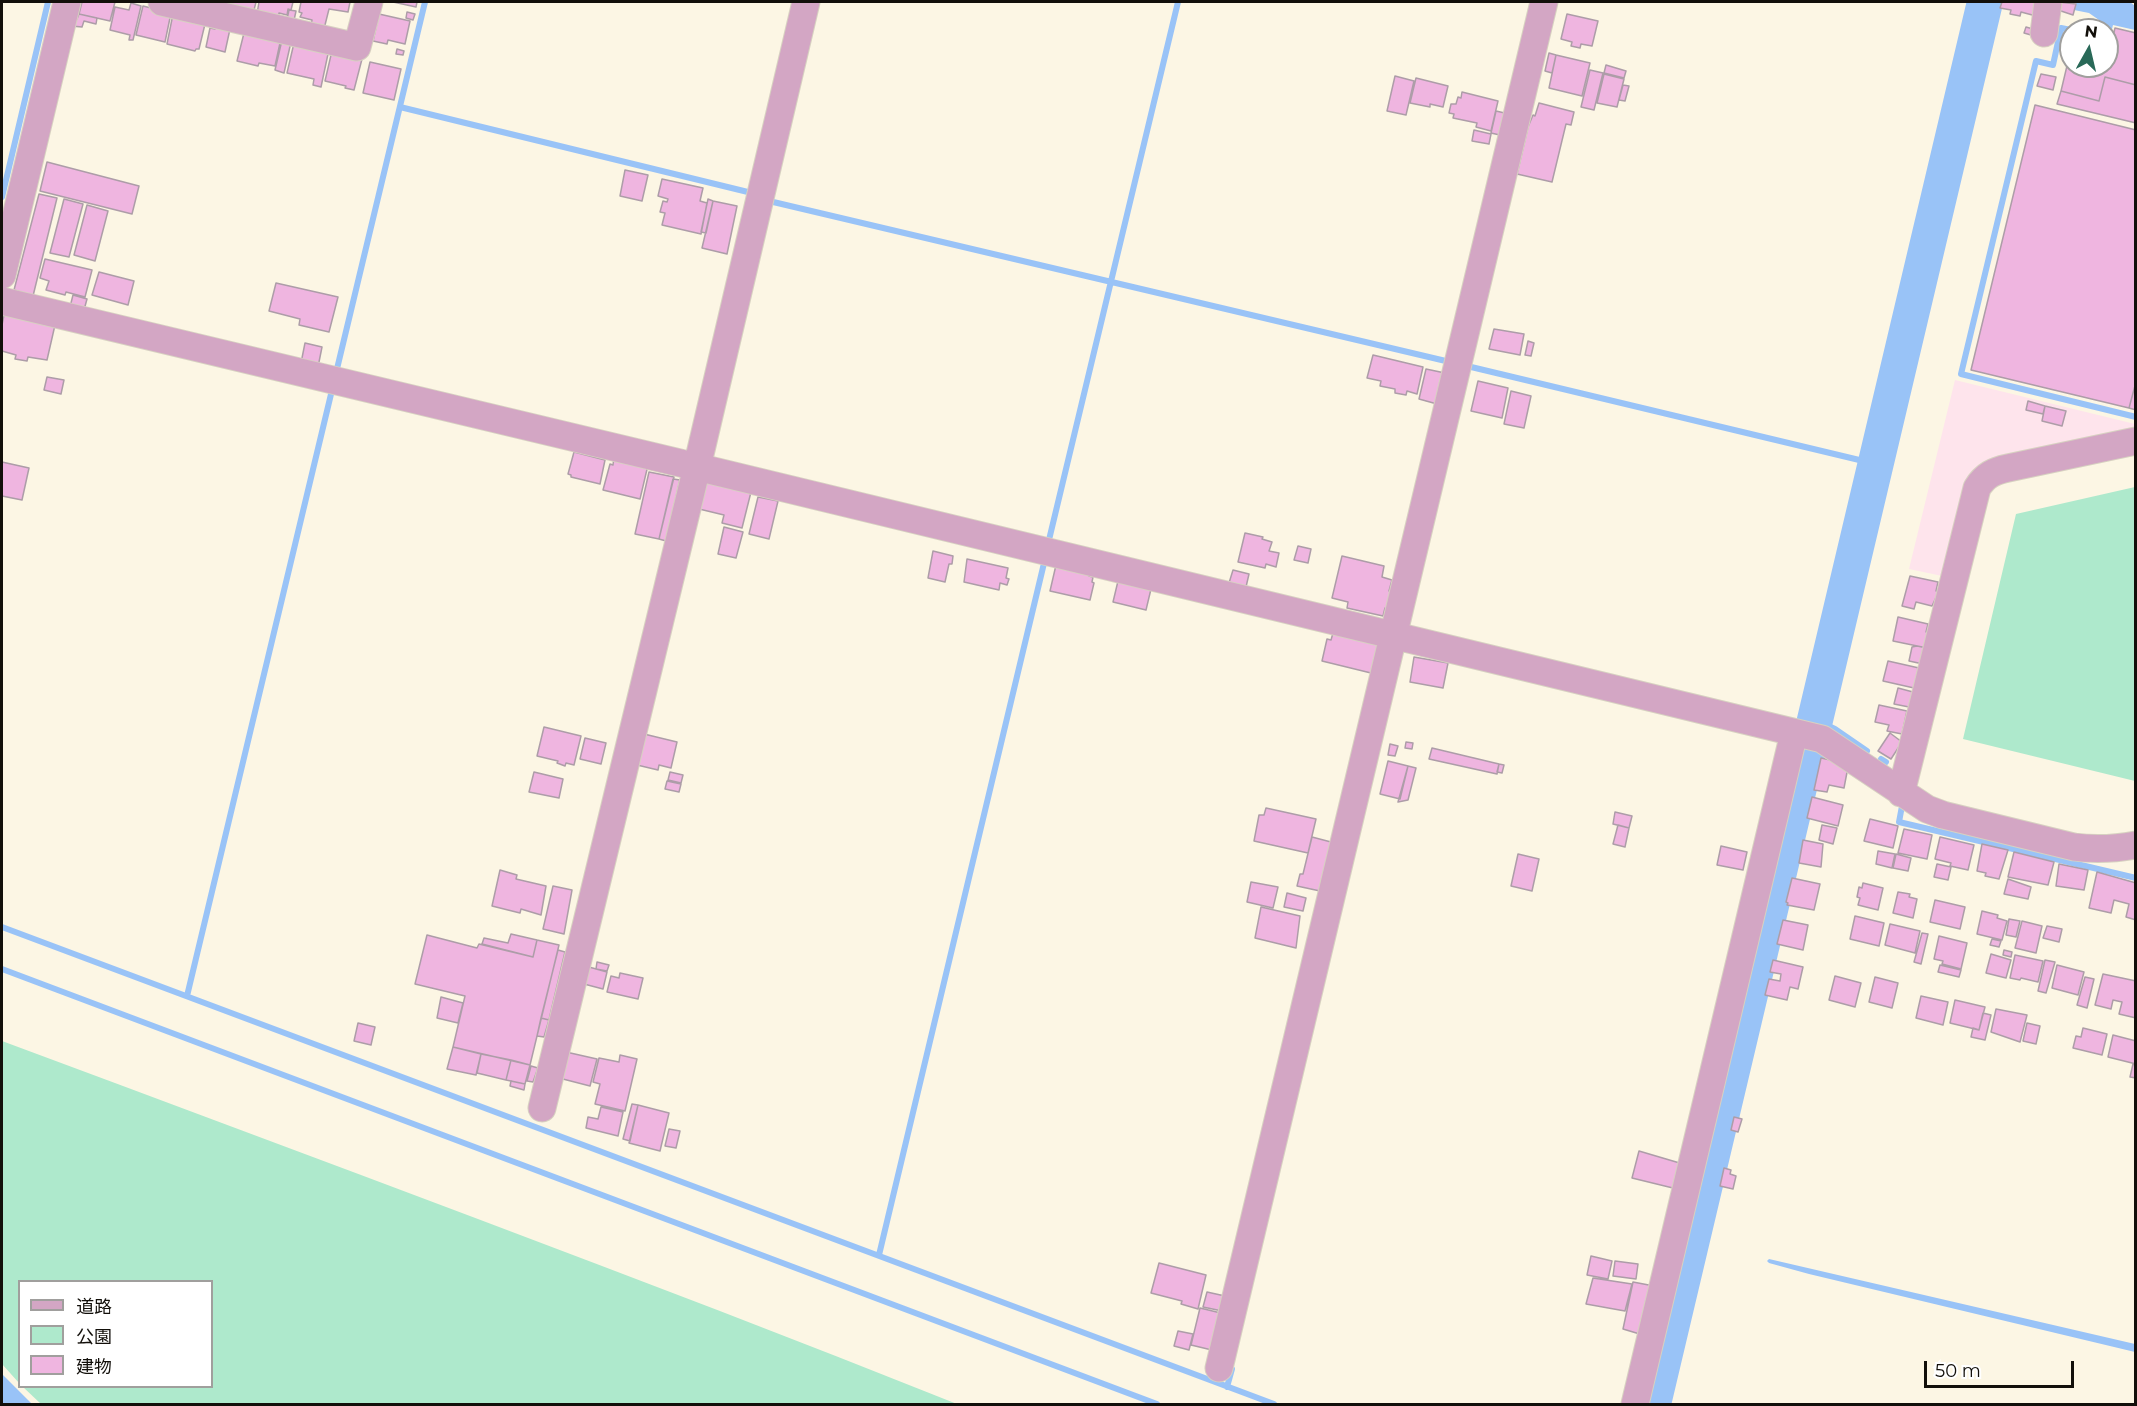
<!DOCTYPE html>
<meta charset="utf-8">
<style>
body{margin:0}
#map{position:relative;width:2137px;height:1406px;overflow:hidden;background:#fcf6e4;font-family:Montserrat,"Noto Sans JP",sans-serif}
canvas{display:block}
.frame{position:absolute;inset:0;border:3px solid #120f0a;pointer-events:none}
.legend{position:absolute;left:18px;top:1280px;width:195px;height:108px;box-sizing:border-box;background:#fff;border:2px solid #a09f9d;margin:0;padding:8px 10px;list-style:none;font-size:18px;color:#120f0a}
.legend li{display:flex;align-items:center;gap:12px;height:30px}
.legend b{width:30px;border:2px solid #a09f9d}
.north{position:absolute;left:2059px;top:18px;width:60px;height:60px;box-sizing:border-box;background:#fff;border:2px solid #a09f9d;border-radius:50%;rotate:8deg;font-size:16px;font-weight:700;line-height:24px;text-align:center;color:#120f0a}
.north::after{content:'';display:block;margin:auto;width:21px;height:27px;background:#296958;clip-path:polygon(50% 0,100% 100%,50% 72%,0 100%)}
.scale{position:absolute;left:1924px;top:1361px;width:150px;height:27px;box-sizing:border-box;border:3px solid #120f0a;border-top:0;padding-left:8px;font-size:18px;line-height:21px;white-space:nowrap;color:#120f0a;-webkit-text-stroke:4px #fff;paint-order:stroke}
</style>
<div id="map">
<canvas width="2137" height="1406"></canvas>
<div class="frame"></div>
<ul class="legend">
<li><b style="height:8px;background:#d3a6c4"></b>道路</li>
<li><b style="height:16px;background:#aee9cc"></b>公園</li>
<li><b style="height:16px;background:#efb5e0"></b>建物</li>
</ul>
<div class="north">N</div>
<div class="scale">50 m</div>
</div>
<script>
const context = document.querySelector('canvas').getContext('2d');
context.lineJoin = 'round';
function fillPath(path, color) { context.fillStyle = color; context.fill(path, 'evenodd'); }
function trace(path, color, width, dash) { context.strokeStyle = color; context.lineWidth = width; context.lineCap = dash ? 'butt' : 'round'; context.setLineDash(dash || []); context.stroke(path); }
fillPath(new Path2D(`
 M1955 380 2135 424V435L1978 466 1974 471 1947 577 1909 569Z`), '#fee4ec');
fillPath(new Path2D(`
 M2135 487V781L1963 739 2016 514Z
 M2 1041C321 1160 641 1278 957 1404H41L23 1387 212 1386V1282H20L19 1383 2 1364Z`), '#aee9cc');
fillPath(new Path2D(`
 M2076 2H2130L2135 6V30L2113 25 2112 29 2098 26 2099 20 2089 13 2074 10Z
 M1769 1259 2135 1344V1352L1809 1274 1769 1263 1767 1261Z
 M2 1374 32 1404H2Z`), '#99c3f7');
trace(new Path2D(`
 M2071 30 2061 28 2053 65 2036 61 1961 374 2136 417
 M400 107 752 193
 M2 197 48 2
 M769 201 1450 362
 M1467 366 1876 464
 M336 373 425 2
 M1048 544 1178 2
 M1816 720 1835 729 1867 751
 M1881 759 1886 762
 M1902 806 1899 822 2136 878
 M2 927 1274 1404
 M2 969 1157 1404
 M187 996 332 390
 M879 1255 1045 559
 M1227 1387 1232 1369`), '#99c3f7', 6);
trace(new Path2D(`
 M1653 1404 1985 2`), '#99c3f7', 36);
const building = new Path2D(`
 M82 2H115L110 21 79 14Z
 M230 2H256L253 14 229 8Z
 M259 2H293L291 10 288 9 287 15 279 13 278 19 257 14Z
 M301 2H350L348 12 329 9 324 29 311 26 312 20 300 17 302 13 299 12Z
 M393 2H417L416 7Z
 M2002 2H2040L2036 16 2021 12 2020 16 2010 14 2011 10 2000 8Z
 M2058 2 2076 4 2073 15 2055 9Z
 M131 3 141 6 133 40H129L130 35 110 30 115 7 129 10Z
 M143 6 171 13 165 42 136 35Z
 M289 10 296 11 293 25 286 24Z
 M407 12 415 14 413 20 406 18Z
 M79 14 97 18 96 24 84 21 82 27 71 26 73 19H77Z
 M173 14 205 24 199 49H196L195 51 167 44Z
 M379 14 410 21 405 44 388 40 387 44 373 41Z
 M1567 14 1598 21 1592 46 1581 44 1580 48 1571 46 1572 42 1561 39Z
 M216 26 230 29 225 52 206 47 210 28 215 29Z
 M2026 27 2033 29 2031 35 2024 33Z
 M2115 28 2136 33V85L2105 77 2099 101 2061 91 2071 49V66H2107V53H2109Z
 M244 33 280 43 275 66 259 63 258 66 237 61Z
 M282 40 291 42 284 73 275 70Z
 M294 43 328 54 321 87 313 85 314 79 287 73Z
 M397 49 404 51 403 55 396 54Z
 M1549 53 1556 55 1552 73 1545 71Z
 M331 55 362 59 354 90 345 88 346 86 325 81Z
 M1556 55 1590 63 1582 96 1549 88Z
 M370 62 401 69 394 100 363 93Z
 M1606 65 1626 71 1624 78 1604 73Z
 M1590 70 1603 73 1594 110 1581 107Z
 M1604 74 1624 79 1617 107 1597 103Z
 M2041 74 2056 77 2053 90 2037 86Z
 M1395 76 1414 81 1406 115 1387 111Z
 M2105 77 2136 85V123L2057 104 2061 91 2099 101Z
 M1416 78 1448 86 1443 107 1430 104V107L1410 103Z
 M1623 85 1629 86 1625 101 1619 100Z
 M1462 92 1498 101 1491 131 1476 127 1477 123 1453 118 1454 114 1449 113 1451 104H1456L1458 97 1461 98Z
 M1539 103 1574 112 1571 125 1566 124 1552 182 1517 174 1528 127 1533 115 1535 116Z
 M2035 105 2136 130V382L2129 408 1971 370Z
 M1496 111 1509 114 1504 136 1491 133Z
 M1474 130 1491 134 1489 144 1472 141Z
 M47 162 139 186 132 214 40 191Z
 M625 170 648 175 642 201 620 196Z
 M662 179 703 188 700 201 707 203 701 234 662 225 665 213 660 212 663 201 667 202 668 199 658 196Z
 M39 194 57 198 33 296 14 290Z
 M64 199 83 204 69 257 50 253Z
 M708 199 713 201 706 233 701 232Z
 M713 201 737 206 727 254 702 248Z
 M87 205 108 211 95 261 74 255Z
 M45 259 92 270 85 297 66 292 65 295 46 290 49 281 40 278Z
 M99 272 134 281 128 305 92 295Z
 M276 283 338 297 329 332 299 325 300 319 269 311Z
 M73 295 87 299 84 310 70 307Z
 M4 315 55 325 47 360 28 357 27 361 15 359 16 355 2 351V325Z
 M1494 329 1524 334 1520 355 1489 349Z
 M1528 341 1534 343 1531 356 1525 355Z
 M305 343 322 347 318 367 301 363Z
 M1373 355 1423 367 1417 394 1407 391 1406 395 1395 393V389L1380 386 1381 381 1367 378Z
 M1426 369 1445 373 1437 404 1419 399Z
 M47 377 64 380 61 394 44 390Z
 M1478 381 1508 388 1502 418 1471 411Z
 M2136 382V410L2129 408Z
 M1511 391 1531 396 1524 428 1504 424Z
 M2028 401 2045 406 2043 414 2026 410Z
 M2045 406 2066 411 2062 426 2042 421Z
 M574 452 605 460 600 484 571 477V475L568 474Z
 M614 457 648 465 640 499 603 490 610 464 613 465Z
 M2 462 29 468 22 500 2 496Z
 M649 472 674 477 659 539 635 534Z
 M673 479 680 480 666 541 659 539Z
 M705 479 751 492 742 528 722 523 724 515 695 508Z
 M758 497 778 501 769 539 749 534Z
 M724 527 743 532 736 558 718 554Z
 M1245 533 1263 537 1262 539 1272 542 1269 551 1279 553 1276 567 1266 564 1265 568 1238 562Z
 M1298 546 1311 549 1308 563 1294 560Z
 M933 551 953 556 952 564H949L945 582 928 578Z
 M1342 556 1384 566 1382 577 1392 580 1389 591 1394 592 1390 609 1385 608 1383 616 1347 608 1348 602 1332 598Z
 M967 559 1008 568 1006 578 1009 579 1007 585 1000 583 999 590 964 582Z
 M1056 565 1090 573 1089 576 1093 577 1092 582 1094 583 1090 600 1050 591Z
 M1233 570 1249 574 1246 587 1229 583Z
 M1910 576 1938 582 1936 591H1939L1932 606 1916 602 1914 609 1902 606Z
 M1118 581 1151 589 1146 610 1113 602Z
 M1898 617 1928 624 1926 632 1931 633 1927 648 1893 641Z
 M1333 633 1378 644 1371 673 1322 661 1327 639 1331 640Z
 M1917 646 1927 648 1923 664 1909 661 1912 647Z
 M1414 657 1448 663 1443 688 1410 682Z
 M1888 661 1919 668 1914 688 1883 681Z
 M1898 688 1913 692 1909 707 1894 704Z
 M1879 705 1907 711 1902 734 1887 731 1889 725 1875 722Z
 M544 727 581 736 574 765 566 763 565 766 557 763 558 761 537 756Z
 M1890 733 1902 742 1891 759 1878 751Z
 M644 734 677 742 671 768 659 765 658 770 637 765Z
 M585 738 606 743 601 764 580 759Z
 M1406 742 1413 743 1412 749 1405 748Z
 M1390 744 1398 746 1395 756 1388 755Z
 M1432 748 1499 764 1497 774 1429 759Z
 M1821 758 1840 762 1848 767 1844 788 1829 785 1827 792 1814 790Z
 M1388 761 1408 766 1400 799 1380 794Z
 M1499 764 1504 765 1502 773 1497 772Z
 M1408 766 1416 768 1408 800 1398 802Z
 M534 772 563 779 559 798 529 792Z
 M670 772 683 775 681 783 668 780Z
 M667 781 681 784 679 792 665 789Z
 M1812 797 1843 805 1838 826 1807 818Z
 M1266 808 1316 819 1308 853 1254 841 1259 815H1264Z
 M1615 812 1632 816 1629 828 1613 824Z
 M1870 819 1898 826 1893 848 1864 841Z
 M1618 825 1629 828 1625 847 1613 844Z
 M1822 825 1837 828 1833 844 1819 840Z
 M1904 829 1932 835 1927 859 1898 853Z
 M1312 837 1331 842 1320 891 1297 886 1300 874H1303Z
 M1940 837 1974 845 1968 870 1950 866 1951 863 1935 859Z
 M1803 840 1823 844 1821 867 1799 863Z
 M1982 844 2008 850 1999 879 1985 876 1986 873 1977 871Z
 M1721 846 1747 852 1743 870 1717 865Z
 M1878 851 1895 854 1892 868 1876 864Z
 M2014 852 2054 862 2048 885 2008 877Z
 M1518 854 1539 859 1532 891 1511 886Z
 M1896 854 1911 858 1908 871 1893 868Z
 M1937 864 1951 867 1948 880 1934 877Z
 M2059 864 2088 870 2084 890 2056 886Z
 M500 870 517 875 516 879 546 886 541 915 521 909 520 913 492 906Z
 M2097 872 2136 883V920L2126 917 2129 904 2114 900 2111 913 2089 908Z
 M1792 878 1820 884 1814 910 1787 905 1788 903 1786 902Z
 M2008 879 2031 887 2028 899 2004 894Z
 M1251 882 1278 887 1273 908 1247 902Z
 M1863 883 1883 888 1878 910 1858 905 1860 898 1857 897 1859 887 1862 888Z
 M553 886 572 890 564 934 543 929Z
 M1898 892 1910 894 1909 897 1917 899 1913 918 1893 913Z
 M1287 893 1306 898 1303 911 1284 907Z
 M1935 900 1965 907 1960 929 1930 922Z
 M1261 907 1300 916 1296 948 1255 938Z
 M1982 911 1998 915 1997 918 2007 921 2002 940 1977 934Z
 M1855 916 1884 923 1879 946 1850 939Z
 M2009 919 2020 921 2016 937 2006 935Z
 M1783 920 1808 925 1803 950 1777 944Z
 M2022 921 2042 926 2036 953 2015 948Z
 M1890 924 1920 931 1915 953 1885 945Z
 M2047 926 2062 929 2059 942 2043 938Z
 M1922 933 1928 934 1921 964 1914 962Z
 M511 934 537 940 533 957 482 944 484 938 508 943Z
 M427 935 477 948 479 944 533 957 537 940 559 945 530 1065 453 1047 465 996 415 984Z
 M1939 936 1967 943 1961 969 1942 964 1943 961 1934 959Z
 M1992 939 2001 941 1999 947 1990 945Z
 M558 950 565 952 549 1020 541 1018Z
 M2004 950 2012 952 2011 957 2003 955Z
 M1991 954 2011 960 2006 978 1986 973Z
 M2015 955 2043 961 2038 982 2021 978 2020 980 2010 978Z
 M1773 960 1803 967 1798 989 1790 987 1787 1000 1765 995 1769 979 1780 981 1781 974 1770 972Z
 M2045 960 2055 962 2046 993 2038 991Z
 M597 962 609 965 607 971 596 969Z
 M1940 965 1961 970 1959 977 1938 972Z
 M2057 965 2084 972 2078 995 2052 988Z
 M589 967 607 972 603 989 584 984Z
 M620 973 643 978 638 999 607 992 611 976 619 978Z
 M2103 974 2136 981V1018L2119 1014 2122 1002 2113 1000 2111 1009 2095 1005Z
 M1835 976 1861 983 1855 1007 1829 1000Z
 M1875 977 1898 983 1892 1008 1869 1002Z
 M2085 977 2094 979 2087 1008 2077 1005Z
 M1921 996 1948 1002 1943 1025 1916 1018Z
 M441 997 463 1003 458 1023 437 1018Z
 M1955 1000 1985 1007 1979 1030 1950 1023Z
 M1996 1009 2027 1015 2020 1042 1991 1032Z
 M1983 1013 1991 1015 1985 1040 1971 1037 1973 1028 1979 1030Z
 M541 1018 549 1020 544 1037 537 1036Z
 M358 1023 375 1027 371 1045 354 1041Z
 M2027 1023 2040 1026 2036 1044 2023 1041Z
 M2083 1028 2107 1034 2102 1055 2073 1048 2076 1036 2081 1037Z
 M2113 1035 2136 1041V1064L2108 1057Z
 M453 1047 481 1054 476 1075 447 1069Z
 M566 1052 597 1059 590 1086 559 1078Z
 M481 1054 511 1060 506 1080 477 1073Z
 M620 1055 637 1059 625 1111 595 1104 600 1084 593 1082 599 1058 619 1062Z
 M511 1060 530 1065 525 1084 506 1080Z
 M2133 1064 2136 1065V1078L2130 1077Z
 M531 1066 538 1068 533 1082 527 1081Z
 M511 1081 525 1084 524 1090 510 1086Z
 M632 1104 638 1105 630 1141 623 1139Z
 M638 1105 669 1113 660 1151 629 1143Z
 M601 1107 623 1112 618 1136 586 1128 588 1117 598 1119Z
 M1734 1117 1742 1119 1738 1132 1731 1130Z
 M669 1129 680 1131 676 1148 665 1146Z
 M1639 1151 1683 1164 1677 1189 1632 1178Z
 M1724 1168 1731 1170 1730 1174 1736 1176 1733 1189 1720 1186Z
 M1591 1256 1612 1261 1608 1279 1587 1275Z
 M1615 1261 1638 1264 1636 1279 1613 1276Z
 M1159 1263 1206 1275 1198 1309 1181 1304 1182 1301 1151 1293Z
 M1593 1278 1632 1284 1625 1311 1586 1304Z
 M1633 1282 1654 1286 1643 1335 1623 1329Z
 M1207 1292 1225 1296 1222 1311 1203 1307Z
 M1200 1308 1225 1314 1216 1351 1191 1345Z
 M1178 1331 1193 1334 1189 1350 1174 1346Z`);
fillPath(building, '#efb5e0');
trace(building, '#ad9da8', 1.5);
const minor = new Path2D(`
 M162 2 357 47 369 2
 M2044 33 2048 2
 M2 275 67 2
 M2 301 697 467 1822 739 1927 809 1943 815 2074 847C2096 850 2114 849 2136 845
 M1901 793 1977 488C1985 475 1994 471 2008 468L2136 441
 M542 1108 697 467 806 2
 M1219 1368 1544 2
 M1635 1404 1794 733`);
trace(minor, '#d7d1c1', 29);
trace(minor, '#d3a6c4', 27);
</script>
